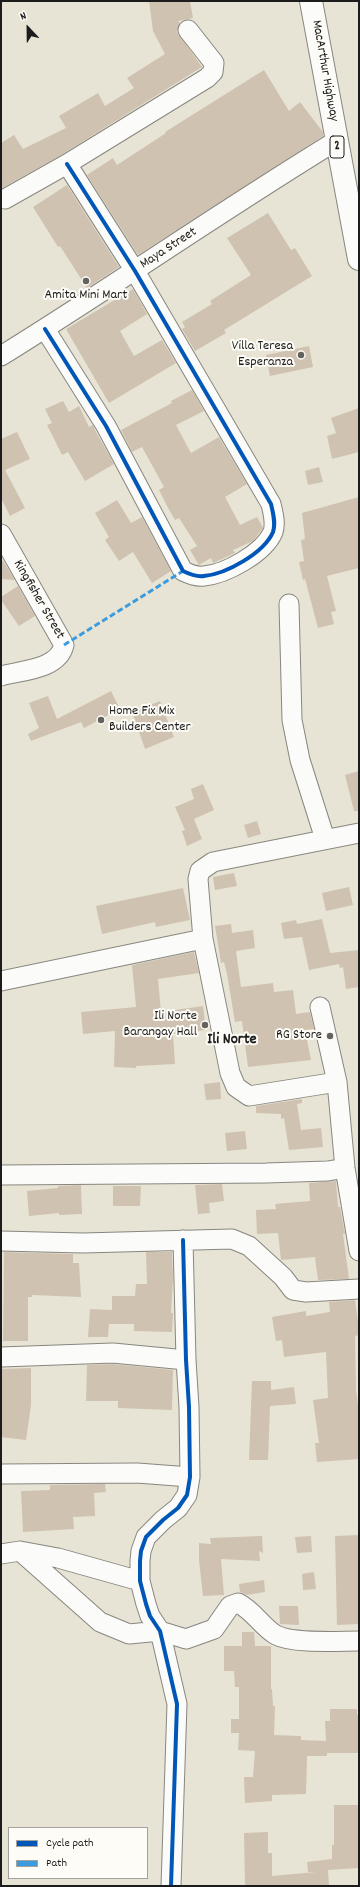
<!DOCTYPE html>
<style>
body{margin:0}
#map{position:relative;width:360px;height:1887px;overflow:hidden;background:#e7e4d5;font-family:Dekko,sans-serif}
canvas{display:block}
.frame{position:absolute;inset:0;border:2px solid #1c1c1c;pointer-events:none}
.legend{position:absolute;left:8px;top:1827px;width:140px;height:52px;box-sizing:border-box;background:#fdfcf7;border:1px solid #a3a29f;margin:0;padding:5px 7px;list-style:none;font-size:12px;color:#1c1c1c}
.legend li{display:flex;align-items:center;gap:8px;height:20px}
.legend b{width:20px;border:1px solid #a3a29f}
.north{position:absolute;left:8px;top:8px;width:40px;height:40px;-webkit-text-stroke:3px #fdfcf7;paint-order:stroke;rotate:338deg;font-size:11px;font-weight:700;line-height:16px;text-align:center;color:#1c1c1c}
.north::after{content:'';display:block;margin:auto;width:14px;height:18px;background:#1c1c1c;clip-path:polygon(50% 0,100% 100%,50% 72%,0 100%)}
</style>
<div id="map">
<canvas width="360" height="1887"></canvas>
<div class="frame"></div>
<ul class="legend">
<li><b style="height:5px;background:#0057b8"></b>Cycle path</li>
<li><b style="height:5px;background:#3c9bdf"></b>Path</li>
</ul>
<div class="north">N</div>
</div>
<script>
const context = document.querySelector('canvas').getContext('2d');
context.lineJoin = 'round';
function fillPath(path, color) { context.fillStyle = color; context.fill(path, 'evenodd'); }
function trace(path, color, width, dash) { context.strokeStyle = color; context.lineWidth = width; context.lineCap = dash ? 'butt' : 'round'; context.setLineDash(dash || []); context.stroke(path); }
function write(font, color, halo, rows, align = 'center') {
  context.font = font + ' Dekko,sans-serif'; context.lineWidth = 4; context.setLineDash([]); context.textBaseline = 'middle'; context.strokeStyle = halo; context.fillStyle = color; for (const [text, x, y, turn = 0] of rows) {
    context.save(); context.translate(x, y); context.rotate((+turn || 0) * Math.PI / 180); context.textAlign = isNaN(turn) ? turn : align; if (halo) context.strokeText(text, 0, 0); context.fillText(text, 0, 0); context.restore();
  }
}
fillPath(new Path2D(`
 M149 1H190L193 18 178 21 180 23 177 32 202 67 61 155 1 189V143L14 135 23 149 66 128 59 116 98 93 105 106 134 88 127 78 165 54 153 31Z
 M264 70 289 111 300 102 323 132V136L138 255 87 175 113 158 117 165 166 133 165 132Z
 M67 185 119 267 87 288 60 246 58 247 33 207Z
 M268 213 291 250 295 248 312 276 224 330 226 333 195 351 182 329 185 327 182 322 212 304 210 301 251 275 227 238Z
 M133 289 147 314 120 331 134 356 162 340 176 363 109 403 66 329Z
 M309 346 313 367 270 376 266 355Z
 M192 390 204 411 176 425 191 453 219 437 247 484 225 497 240 525 257 517 263 528 253 541 233 550 235 553 213 563 211 558 199 565 190 550 197 546 179 518 175 520 167 506 159 490 164 487 142 447 132 452 121 430 172 403 171 401Z
 M63 401 69 412 79 406 89 427 93 425 96 432 114 464 85 481 68 452 62 455 47 425 52 423 45 409Z
 M359 408V452L332 459 327 436 336 433 331 418Z
 M17 432 30 459 5 470 25 508 10 516 1 498V439Z
 M319 467 323 482 308 485 305 471Z
 M359 497V568L327 576 336 611 331 612 334 624 318 628 305 579 303 580 299 562 304 561 301 540 305 539 302 513Z
 M117 500 131 523 142 517 171 571 152 583 133 552 119 561 105 540 109 537 95 513Z
 M1 559 3 561 15 580 1 579Z
 M18 586 35 616 19 626 1 600V597Z
 M111 691 120 709 84 728 81 722 31 741 28 734 39 728 29 703 48 696 57 719Z
 M160 701 174 737 145 749 132 712Z
 M359 771V811H354L345 775Z
 M203 784 214 810 194 819 202 839 187 846 182 831 185 830 175 807 194 799 191 789Z
 M257 821 261 834 248 838 244 825Z
 M234 873 237 886 215 890 213 877Z
 M349 887 353 905 326 911 322 893Z
 M183 888 190 920 156 927 155 922 102 934 96 906Z
 M322 919 330 953 359 950V987L346 989 343 967 340 968 339 964 309 970 302 937 284 939 281 923 296 920 297 924Z
 M231 924 232 933 253 930 255 948 236 951 241 987 273 983 274 992 293 990 296 1014 310 1012 314 1029 305 1030 311 1060 248 1067 242 1021 235 1022 227 974 224 962 221 963 215 926Z
 M194 952 199 973 158 979 161 1012 203 1006 206 1030 173 1034 175 1064 136 1066V1068L114 1067 115 1031 83 1034 81 1012 136 1007 132 965Z
 M220 1082 221 1099 206 1100 204 1084Z
 M302 1099V1103L297 1104 301 1130 321 1128 323 1147 289 1150 284 1118 281 1119V1114L256 1113V1106Z
 M245 1131 247 1149 227 1151 225 1133Z
 M336 1181 338 1207H340L345 1234H343L349 1279 318 1280 315 1257 281 1260 278 1233 257 1234 256 1210 276 1209 275 1204 310 1201 309 1183Z
 M222 1184 224 1201 209 1203 210 1213 198 1214 195 1185Z
 M81 1185 82 1214 59 1215V1213L29 1216 27 1191 58 1188V1186Z
 M113 1186H141L140 1206H113Z
 M4 1252 73 1254V1263H79L81 1297 32 1295V1297H28V1341H3Z
 M146 1252H172L173 1278 171 1313H173L172 1332 134 1331V1324H109L108 1337H88L90 1309 112 1310V1296H135L136 1284H147Z
 M355 1300 359 1329V1335L355 1336 356 1390 359 1413V1459L317 1462 315 1443H319L313 1400 328 1398 326 1352 284 1357 282 1340 276 1341 272 1317 306 1311V1316L330 1312 329 1302Z
 M113 1364 173 1370 172 1410 118 1408V1401H86L87 1365Z
 M31 1368V1405L26 1440 1 1437V1369Z
 M252 1381H271V1390L294 1387 296 1404 270 1406 268 1460H249Z
 M105 1484 106 1492 94 1493 95 1516 73 1517 74 1529 23 1532 21 1491 50 1490V1485Z
 M359 1535V1624L337 1625 335 1536Z
 M262 1536 263 1553 259 1551 260 1561 221 1559 224 1595 203 1596 199 1560V1543L211 1544 210 1538Z
 M311 1536 312 1552 297 1553 295 1537Z
 M314 1572 316 1589 303 1590 302 1574Z
 M264 1580 265 1592 247 1595 240 1592 239 1584Z
 M279 1606H298L299 1625 280 1624Z
 M242 1632H254L255 1646H271V1689H272L273 1706H275L274 1735 301 1736V1740L326 1741 325 1721H330V1709H357V1715H359V1753H327V1756H307L306 1794 272 1795V1801L245 1803 244 1777H253L255 1751 238 1750 239 1733H231V1719H239V1687H235L234 1671H224V1646H242Z
 M334 1805H359V1868L328 1870 329 1886H245L244 1833 268 1832V1853H272V1876L316 1872H308L307 1862 332 1859V1845H334Z`), '#cfc2b1');
const minor = new Path2D(`
 M5 199 67 164 207 78 213 72 214 63 188 30
 M45 329 106 426 183 571C189 574 196 577 204 576 226 574 264 553 273 532 276 523 273 513 271 504L135 271 67 164
 M1 356C114 286 223 210 336 141
 M1 534 64 645C58 670 22 670 1 676
 M289 604 292 720 300 760 325 839
 M1 981 203 939
 M320 1007 337 1082 345 1168 359 1251
 M337 1082 249 1096 236 1087 230 1073 203 939 198 879 200 871 213 862 359 833
 M1 1175 266 1173 328 1171 345 1168
 M1 1241 83 1243 232 1239 249 1246 283 1277 293 1290 306 1292 359 1289
 M1 1357 113 1353 186 1360
 M1 1474 137 1473 190 1477
 M20 1551 100 1622 129 1634 160 1631 186 1639 214 1629 230 1606 238 1603C254 1611 262 1627 276 1635 293 1644 338 1641 359 1641
 M1 1554 20 1551 58 1558 140 1581
 M171 1886 177 1704 160 1631 150 1616 146 1604 140 1581V1561L141 1551 146 1537 163 1520 178 1508 187 1495 190 1477 189 1407 186 1360 183 1240`);
const highway = new Path2D(`
 M311 1 359 259`);
trace(minor, '#88867f', 21);
trace(highway, '#88867f', 24);
trace(minor, '#fbfbf9', 19);
trace(highway, '#fbfbf9', 22);
trace(new Path2D(`
 M64 645 183 571`), '#3c9bdf', 3, [6, 3]);
trace(new Path2D(`
 M45 329 106 426 183 571C189 574 196 577 204 576 226 574 264 553 273 532 276 523 273 513 271 504L135 271 67 164
 M171 1886 177 1704 160 1631 150 1616 146 1604 140 1581V1561L141 1551 146 1537 163 1520 178 1508 187 1495 190 1477 189 1407 186 1360 183 1240`), '#0057b8', 4);
for (const [x, y, r, color] of [
 [86,281,4,"#63625d"],
 [301,355,4,"#63625d"],
 [101,720,4,"#63625d"],
 [205,1025,4,"#63625d"],
 [330,1036,4,"#63625d"]
]) { const dot = new Path2D(); dot.arc(x, y, r, 0, 2 * Math.PI); context.fillStyle = color; context.fill(dot); trace(dot, '#fdfcf7', 1.5); }
for (const [x, y, w] of [
 [337,147,14]
]) { const box = new Path2D(); box.roundRect(x - w / 2, y - 11, w, 22, 3); context.fillStyle = '#fdfcf7'; context.fill(box); trace(box, '#1c1c1c', 1); }
write('bold 13px', '#1c1c1c', null, [
 ["2",337,147]
]);
write('14px', '#1c1c1c', '#fdfcf7', [
 ["MacArthur Highway",324,71,80],
 ["Maya Street",169,249,-33],
 ["Kingfisher Street",38,600,60]
]);
write('14px', '#1c1c1c', '#fdfcf7', [
 ["Amita Mini Mart",86,296,"center"],
 ["Villa Teresa",293,347],
 ["Esperanza",293,363],
 ["Home Fix Mix",109,712,"left"],
 ["Builders Center",109,728,"left"],
 ["Ili Norte",197,1017],
 ["Barangay Hall",197,1033],
 ["RG Store",322,1036]
], 'right');
write('bold 16px', '#1c1c1c', '#fdfcf7', [
 ["Ili Norte",232,1041]
]);
</script>
